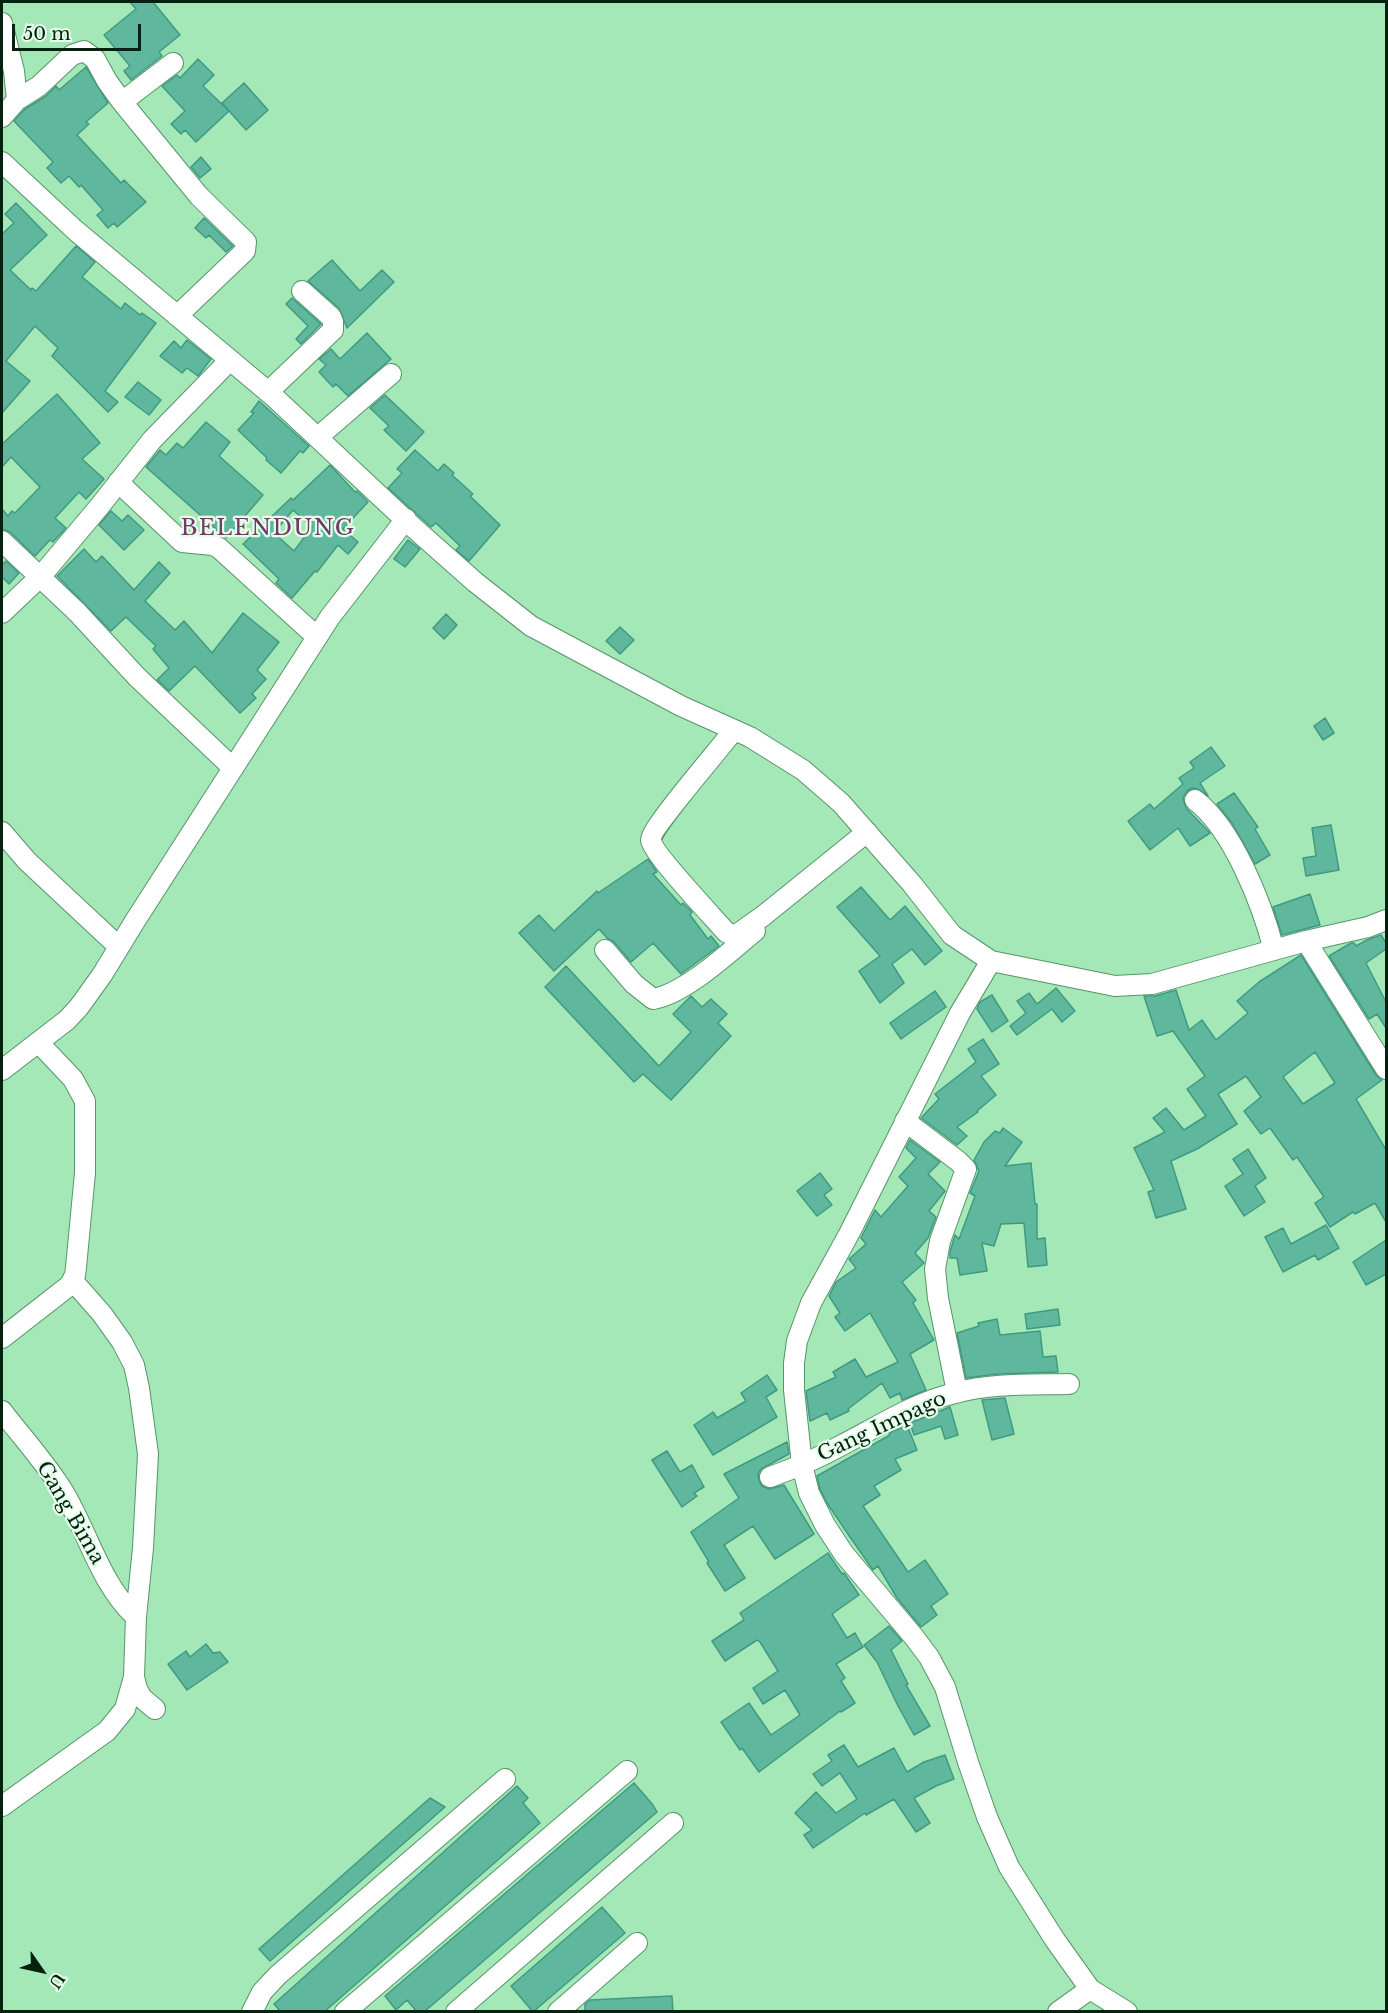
<!DOCTYPE html>
<style>
body{margin:0}
#map{position:relative;width:1388px;height:2013px;overflow:hidden;background:#a5e8b7;font-family:"Libre Baskerville",serif}
canvas{display:block}
.frame{position:absolute;inset:0;border:3px solid #062110;pointer-events:none}
.north{position:absolute;left:12px;top:1941px;width:60px;height:60px;-webkit-text-stroke:4px #e4feea;paint-order:stroke;rotate:124deg;font-size:16px;font-weight:700;line-height:24px;text-align:center;color:#062110}
.north::after{content:'';display:block;margin:auto;width:21px;height:27px;background:#062110;clip-path:polygon(50% 0,100% 100%,50% 72%,0 100%)}
.scale{position:absolute;left:12px;top:24px;width:129px;height:27px;box-sizing:border-box;border:3px solid #062110;border-top:0;padding-left:8px;font-size:18px;line-height:21px;white-space:nowrap;color:#062110;-webkit-text-stroke:4px #e4feea;paint-order:stroke}
</style>
<div id="map">
<canvas width="1388" height="2013"></canvas>
<div class="frame"></div>
<div class="north">U</div>
<div class="scale">50 m</div>
</div>
<script>
const context = document.querySelector('canvas').getContext('2d');
context.lineJoin = 'round';
function fillPath(path, color) { context.fillStyle = color; context.fill(path, 'evenodd'); }
function trace(path, color, width, dash) { context.strokeStyle = color; context.lineWidth = width; context.lineCap = dash ? 'butt' : 'round'; context.setLineDash(dash || []); context.stroke(path); }
function write(font, color, halo, rows, align = 'center') {
  context.font = font + ' "Libre Baskerville",serif'; context.lineWidth = 4.5; context.setLineDash([]); context.textBaseline = 'middle'; context.strokeStyle = halo; context.fillStyle = color; for (const [text, x, y, turn = 0] of rows) {
    context.save(); context.translate(x, y); context.rotate((+turn || 0) * Math.PI / 180); context.textAlign = isNaN(turn) ? turn : align; if (halo) context.strokeText(text, 0, 0); context.fillText(text, 0, 0); context.restore();
  }
}
const building = new Path2D(`
 M130 2H153L180 35 159 52 162 56 131 80 124 71 130 66 104 35 136 9Z
 M198 59 214 75 203 86 229 111 196 142 185 130 181 134 171 124 185 111 162 86 177 75 180 78Z
 M86 67 108 103 86 122 89 124 77 135 121 183 124 180 146 202 117 227 114 223 108 228 97 215 103 210 81 185 79 187 69 176 61 183 47 168 53 162 14 121 25 109 46 96 56 86 59 90Z
 M244 83 268 110 246 130 222 103Z
 M201 157 211 169 200 178 191 167Z
 M16 203 47 235 10 270 31 290 32 288 36 291 76 246 95 262 82 277 121 309 125 303 140 315 142 313 156 323 105 391 118 402 108 412 52 356 58 348 35 326 6 361 30 381 2 413V234L14 223 5 214Z
 M204 218 233 246 226 252 209 235 206 238 195 228Z
 M332 260 360 291 382 270 394 282 347 328 339 308 308 281Z
 M292 298 321 324 301 344 296 339 308 326 286 304Z
 M367 333 391 359 348 396 336 384 333 387 319 372 326 365 319 359 331 349 340 359Z
 M187 340 211 359 198 376 187 368 182 373 160 356 174 341 181 348Z
 M138 382 161 400 149 415 125 397Z
 M57 394 100 443 82 459 104 479 86 499 79 492 55 518 66 528 53 542 50 540 35 556 10 532 2 529V509L8 516 12 511 15 513 40 487 11 457 2 467V444Z
 M385 395 424 432 406 451 384 430 389 426 370 408Z
 M259 401 309 446 303 453 300 451 281 473 266 460 267 458 238 430 254 413 251 412Z
 M206 422 230 442 219 456 263 495 226 538 146 467 160 450 166 455 177 443 183 448Z
 M415 450 438 471 444 464 454 473 452 475 473 494 470 496 500 525 469 561 456 550 460 546 436 523 431 527 388 488 402 473 397 469Z
 M330 465 355 492 357 491 368 502 343 529 358 542 348 554 338 545 317 572 315 571 292 598 276 583 279 579 243 544 291 498 293 500ZM293 510 312 527 294 551 274 533Z
 M111 511 122 521 128 515 144 530 124 550 99 525Z
 M408 540 420 549 405 567 394 559Z
 M84 549 96 562 102 556 134 590 159 562 170 573 145 601 175 630 184 621 212 653 243 613 279 642 257 670 266 679 252 694 256 698 240 713 195 666 169 691 157 680 169 668 153 649 156 646 126 617 111 631 57 576Z
 M6 561 19 573 9 584 2 577V565Z
 M446 614 457 625 444 639 433 628Z
 M620 627 634 640 620 654 606 641Z
 M1325 718 1334 733 1323 740 1314 726Z
 M1211 747 1225 766 1200 783 1208 796 1198 789 1192 788 1187 791 1183 798 1186 808 1210 833 1190 846 1178 828 1150 850 1128 821 1150 804 1154 809 1183 784 1179 778 1194 768 1190 762Z
 M1234 793 1258 827 1255 829 1270 855 1255 864 1232 823 1217 804Z
 M1331 825 1339 870 1306 876 1303 858 1316 856 1312 828Z
 M648 859 657 872 653 874 681 905 683 903 692 912 690 915 708 939 711 936 719 946 681 974 653 943 631 962 614 942 607 938 599 929 554 971 519 933 539 915 554 931 597 891 598 893Z
 M861 887 890 920 905 906 942 951 925 965 912 949 892 964 904 983 880 1003 859 971 880 956 837 907Z
 M1310 894 1320 925 1282 935 1273 907Z
 M1381 935 1386 943V949L1366 963 1386 1002V1028L1377 1014 1369 1019 1329 956 1351 943H1354L1356 946 1367 940Z
 M1301 955 1376 1075 1382 1080 1356 1099 1386 1150V1222L1375 1203 1355 1214 1353 1212 1330 1227 1315 1203 1324 1197 1297 1157 1293 1160 1270 1128 1261 1134 1244 1111 1261 1097 1246 1076 1218 1094 1237 1124 1197 1149 1171 1161 1186 1209 1156 1218 1148 1192 1154 1190 1134 1148 1165 1132 1153 1118 1166 1108 1184 1130 1206 1116 1187 1089 1205 1076 1173 1031 1157 1036 1144 996H1155L1176 990 1189 1030 1202 1020 1216 1040 1248 1013 1237 1001 1259 982ZM1315 1052 1335 1083 1303 1104 1283 1077Z
 M566 966 659 1066 691 1032 673 1014 691 996 702 1007 711 999 727 1014 718 1023 731 1036 671 1100 643 1074 634 1082 545 987Z
 M1056 988 1075 1011 1062 1022 1052 1009 1017 1035 1010 1026 1026 1013 1017 1001 1029 993 1037 1004Z
 M935 991 946 1007 901 1039 890 1023Z
 M992 995 1008 1021 992 1032 977 1009 980 1002Z
 M983 1039 999 1064 981 1076 996 1095 977 1111 978 1112 957 1127 967 1136 957 1145 921 1118 939 1099 935 1094 976 1062 968 1049Z
 M1003 1128 1022 1142 1005 1166 1031 1163 1035 1204H1037V1239L1045 1238 1047 1265 1028 1267 1024 1223 1001 1224 994 1246 982 1243 987 1271 960 1275 957 1258H950V1252L955 1235 959 1239 975 1196 970 1193 979 1171 974 1160 984 1142 995 1131 1000 1133Z
 M910 1140 940 1162 928 1174 945 1191 929 1211 936 1217 928 1238 915 1253 924 1263 902 1282 916 1300 913 1303 934 1340 910 1354 926 1390 902 1400 900 1393 890 1398 882 1383 848 1409 849 1411 830 1420 827 1413 810 1421 806 1391 836 1377 833 1372 855 1359 866 1377 898 1362 870 1313 845 1331 835 1317 840 1313 829 1296 836 1282 856 1268 849 1259 866 1244 861 1238 875 1210 881 1217 908 1186 899 1177 916 1158 906 1148Z
 M1248 1149 1266 1178 1255 1186 1265 1202 1244 1216 1225 1186 1243 1174 1233 1159Z
 M820 1173 832 1189 824 1195 832 1205 817 1216 797 1191Z
 M1326 1225 1339 1248 1318 1260 1315 1255 1283 1272 1265 1237 1283 1228 1291 1244Z
 M1386 1240V1274L1366 1285 1353 1262Z
 M1058 1309 1060 1325 1027 1329 1025 1314Z
 M997 1319 1000 1335 1040 1331 1043 1357 1056 1356 1058 1372 997 1374 966 1378 957 1333 979 1326 978 1323Z
 M767 1375 777 1390 766 1397 777 1417 713 1455 694 1425 713 1412 717 1418 746 1401 741 1393Z
 M1005 1398 1014 1434 992 1440 982 1400Z
 M950 1407 958 1435 945 1439 941 1426 914 1435 910 1423Z
 M907 1425 917 1450 895 1459 901 1470 874 1486 880 1495 863 1506 908 1572 925 1560 948 1594 931 1606 937 1615 921 1627 897 1598 878 1566 873 1570 850 1537 827 1503 820 1489 817 1476 890 1435 889 1433Z
 M787 1442 789 1454 761 1469 758 1474 759 1481 762 1486 769 1489 784 1485 814 1534 775 1559 753 1526 724 1545 745 1578 725 1591 707 1563 709 1562 691 1532 739 1498 724 1474Z
 M667 1451 680 1472 692 1465 704 1487 694 1493 697 1496 682 1507 652 1460Z
 M828 1553 842 1574 844 1573 859 1595 832 1614 847 1638 855 1633 863 1647 836 1664 845 1678 841 1681 855 1703 841 1712 840 1711 759 1772 742 1748 740 1750 721 1722 749 1703 771 1735 800 1715 785 1690 763 1704 753 1688 778 1671 760 1642 757 1640 725 1661 712 1641 744 1620 740 1613Z
 M889 1626 902 1641 891 1650 908 1684 906 1685 930 1726 914 1735 897 1704 877 1662 864 1645Z
 M206 1644 213 1653 220 1652 228 1662 187 1690 168 1664 186 1651 190 1657Z
 M844 1745 858 1767 894 1748 907 1772 924 1762 945 1755 954 1779 936 1786 914 1798 930 1823 916 1832 894 1799 866 1815 865 1813 813 1848 804 1835 812 1830 795 1813 816 1792 836 1813 857 1799 840 1773 822 1786 813 1774 832 1761 828 1755Z
 M634 1783 653 1805 657 1812 424 2012H417L407 2000 396 2010 385 1996Z
 M517 1786 528 1798 523 1803 540 1823 324 2012H281L274 2004Z
 M430 1798 445 1807 270 1961 259 1949Z
 M602 1907 625 1933 533 2012 511 1986Z
 M672 1996 673 2012H585V2004L590 2000Z`);
fillPath(building, '#5fb89e');
trace(building, '#3f9a81', 1.5);
const minor = new Path2D(`
 M2 23 14 71 17 100 2 117
 M17 100 39 86 72 55 84 51 95 59 107 81 122 102 173 63
 M122 102 199 196 246 242 245 251 177 316
 M2 162 75 230 273 396 414 528 475 582 531 626 681 706 750 737 803 770 841 803 912 884 952 935 991 961 1115 986 1152 984 1306 941 1368 927 1386 920
 M268 392 333 330V322L331 317 302 291
 M318 437 391 374
 M118 482 182 542 213 545 219 548 317 637
 M2 541 77 612 137 677 233 768
 M2 613 41 576 99 507 152 440 230 360
 M734 730C722 746 650 829 651 840 652 853 714 918 726 932L732 935 739 933 763 916 867 832
 M1195 800C1233 829 1262 904 1274 950
 M2 832 27 861 119 947
 M1306 941 1386 1069
 M605 950 634 984 653 999C685 994 729 952 755 931
 M991 961 960 1013 850 1232 811 1303 797 1341 794 1363V1390L802 1465 809 1493 825 1525 844 1554 914 1637 929 1657 945 1687 968 1762 987 1817 1009 1867 1055 1940 1090 1989 1127 2012
 M2 1070 67 1020 79 1007 102 975 135 921 330 617 406 519
 M905 1121 958 1161 966 1169 940 1241 935 1269 938 1298 957 1392
 M73 1281 102 1314 122 1342 134 1365 139 1388 148 1454 143 1548 136 1617 134 1677 137 1689 142 1698 155 1709
 M2 1338 70 1285 75 1275 76 1267 85 1173V1101L73 1079 38 1042
 M2 1411C22 1437 45 1462 63 1491 88 1532 100 1584 136 1617
 M770 1477C795 1468 819 1458 842 1445 879 1426 914 1403 955 1393 992 1383 1031 1385 1069 1384
 M2 1806 107 1731 125 1709 134 1677
 M252 2012 262 1992 278 1975 505 1779
 M345 2012 627 1771
 M456 2012 673 1823
 M558 2012 637 1943
 M1058 2012 1090 1989`);
trace(minor, '#559569', 22);
trace(minor, '#fff', 20);
write('20px', '#062110', '#e4feea', [
 ["Gang Impago",882,1427,-25],
 ["Gang Bima",70,1513,60]
]);
context.letterSpacing = '1.5px';
write('22px', '#703968', '#e4feea', [
 ["BELENDUNG",268,529]
]);
context.letterSpacing = '0px';
</script>
